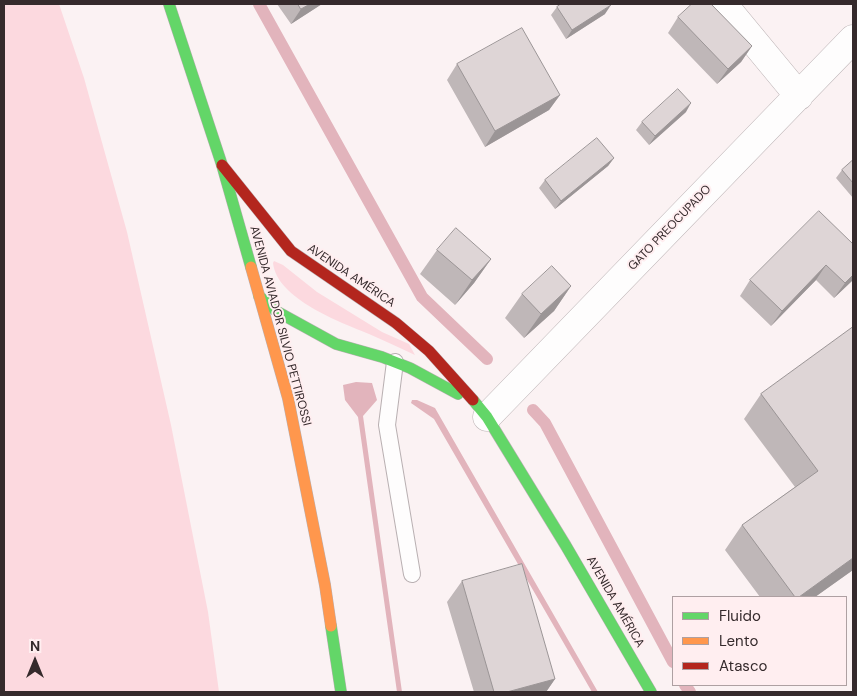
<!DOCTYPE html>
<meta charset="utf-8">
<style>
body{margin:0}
#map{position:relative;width:857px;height:696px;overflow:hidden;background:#fbf2f3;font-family:"DM Sans",sans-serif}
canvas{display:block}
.frame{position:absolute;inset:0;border:5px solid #352a2c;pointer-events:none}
.legend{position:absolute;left:672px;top:596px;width:175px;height:90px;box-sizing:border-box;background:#ffeef0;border:1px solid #aea0a2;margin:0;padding:6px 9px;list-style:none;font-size:15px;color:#352a2c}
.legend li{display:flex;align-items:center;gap:10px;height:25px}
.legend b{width:25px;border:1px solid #aea0a2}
.north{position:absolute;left:10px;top:636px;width:50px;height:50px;-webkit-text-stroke:4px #ffeef0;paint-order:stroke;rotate:0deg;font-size:14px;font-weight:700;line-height:20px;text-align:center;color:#352a2c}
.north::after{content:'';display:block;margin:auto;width:18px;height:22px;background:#352a2c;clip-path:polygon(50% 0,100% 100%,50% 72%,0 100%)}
</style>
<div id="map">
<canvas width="857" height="696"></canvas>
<div class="frame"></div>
<ul class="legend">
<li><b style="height:6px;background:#63d668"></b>Fluido</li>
<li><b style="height:6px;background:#ff974d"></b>Lento</li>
<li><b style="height:6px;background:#b3261e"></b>Atasco</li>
</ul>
<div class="north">N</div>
</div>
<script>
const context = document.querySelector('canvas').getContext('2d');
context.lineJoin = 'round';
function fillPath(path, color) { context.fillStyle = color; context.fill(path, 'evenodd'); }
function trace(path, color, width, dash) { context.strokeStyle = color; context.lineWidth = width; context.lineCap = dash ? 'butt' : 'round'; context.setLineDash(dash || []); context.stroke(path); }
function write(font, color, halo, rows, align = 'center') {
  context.font = font + ' "DM Sans",sans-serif'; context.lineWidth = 4; context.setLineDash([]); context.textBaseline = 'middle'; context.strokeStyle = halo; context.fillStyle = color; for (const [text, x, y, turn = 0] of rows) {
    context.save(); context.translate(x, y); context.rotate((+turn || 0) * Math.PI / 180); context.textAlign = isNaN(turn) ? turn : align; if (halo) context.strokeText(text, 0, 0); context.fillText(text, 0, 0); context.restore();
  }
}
fillPath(new Path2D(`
 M4 4H59L84 78 127 232 171 425 208 612 219 692H4Z
 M274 261 283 265 317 292 382 332 409 344 415 355C400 348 385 341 369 334 340 322 277 299 273 263Z`), '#fcd9df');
fillPath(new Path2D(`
 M356 382 372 383 377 400 363 416 402 692H397L358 417 345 400 343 385Z
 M412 400H417L435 408 598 692H592L434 419 411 403Z`), '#e2b4bc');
trace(new Path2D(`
 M259 4 422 297 487 359
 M533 410 545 423 673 662
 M685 685 690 692`), '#e2b4bc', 12);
const lane = new Path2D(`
 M395 362 387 425 412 574`);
const street = new Path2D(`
 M723 4 799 96
 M487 417 853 39`);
const fast = new Path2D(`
 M169 4 222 165 251 267
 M259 296 276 311 336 344 382 357 410 368 458 394
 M473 400 487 417 566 546 651 692
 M331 626 341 692`);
const slow = new Path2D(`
 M251 267 288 398 325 585 331 626`);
const jam = new Path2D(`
 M222 165 291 251 396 323 429 351 473 400`);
trace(lane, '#b9b0b2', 18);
trace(street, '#b9b0b2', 29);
trace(fast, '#b9b0b2', 12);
trace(slow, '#b9b0b2', 12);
trace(jam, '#b9b0b2', 12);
trace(lane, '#fefdfd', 16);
trace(street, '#fefdfd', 28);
trace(fast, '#63d668', 11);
trace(slow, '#ff974d', 11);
trace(jam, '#b3261e', 11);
fillPath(new Path2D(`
 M277 4H322L291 24Z
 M557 7 605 14 566 39 551 15Z
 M678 17 752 46 741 62 717 84 668 33Z
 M457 64 560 95 549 110 485 147 447 80Z
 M686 112 649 145 636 130 642 122Z
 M614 158 608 166 555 209 539 188 545 180Z
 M853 160V198L836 178 842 170Z
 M853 244V280L834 298 816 280 771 326 740 296 750 280Z
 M437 250 491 259 474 283 455 305 420 274Z
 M571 286 554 311 524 338 505 318 522 294Z
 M853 327V570L815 597H760L725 550 742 525 795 487 744 419 761 394Z
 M462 581 555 679 546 692H474L447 602Z`), '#bfb7b8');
fillPath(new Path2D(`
 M310 4H322L291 24 301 9Z
 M611 5 605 14 566 39 572 30Z
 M752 46 741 62 717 84 728 69Z
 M560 95 549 110 485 147 495 131Z
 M691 103 686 112 649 145 655 136Z
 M614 158 608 166 555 209 561 201Z
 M491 259 474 283 455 305 472 280Z
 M826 265 816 280 771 326 782 311Z
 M853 275V280L834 298 845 283Z
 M571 286 554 311 524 338 541 314Z
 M853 558V570L815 597H799Z
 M555 679 546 692H507Z`), '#9b9596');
const building = new Path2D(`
 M298 4H310L301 9Z
 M561 4H610L611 5 572 30 557 7Z
 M692 4H711L752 46 728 69 678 17Z
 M522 28 560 95 495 131 457 64Z
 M678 89 691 103 655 136 642 122Z
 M597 138 614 158 561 201 545 180Z
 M853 160V183L842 170Z
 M819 211 853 244V275L845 283 826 265 782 311 750 280Z
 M456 228 491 259 472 280 437 250Z
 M552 266 571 286 541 314 522 294Z
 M853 327V558L799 597H795L742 525 818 471 761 394Z
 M522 564 555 679 507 692H494L462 581Z`);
fillPath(building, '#ded5d6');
trace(building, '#9b9596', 1);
write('12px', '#352a2c', '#ffeef0', [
 ["GATO PREOCUPADO",670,228,-46],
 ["AVENIDA AMÉRICA",351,276,34],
 ["AVENIDA AVIADOR SILVIO PETTIROSSI",280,326,75],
 ["AVENIDA AMÉRICA",615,602,60]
]);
</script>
